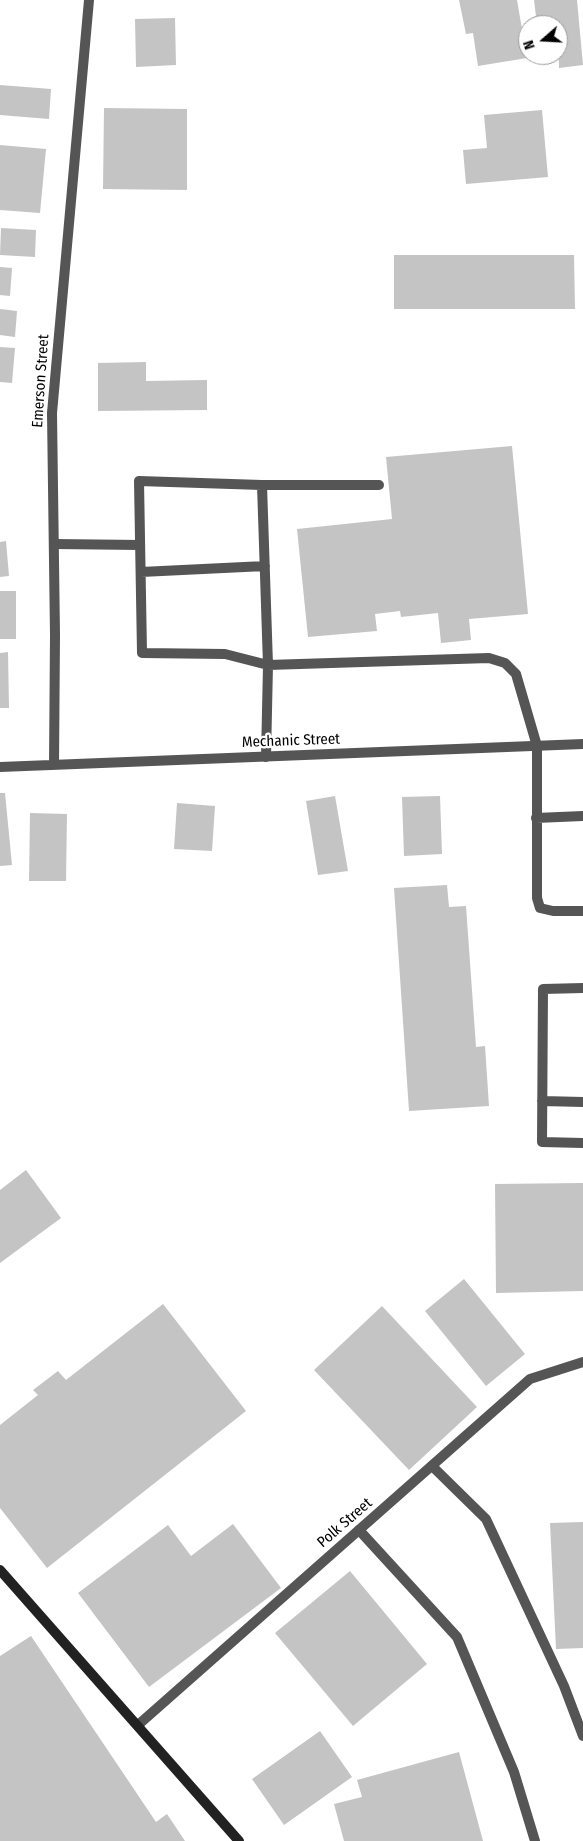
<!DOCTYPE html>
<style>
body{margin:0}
#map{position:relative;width:583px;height:1841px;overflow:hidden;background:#fff;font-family:"Fira Sans Condensed",sans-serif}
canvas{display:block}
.north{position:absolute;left:518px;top:15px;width:50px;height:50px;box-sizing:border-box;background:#fff;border:1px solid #999;border-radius:50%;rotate:251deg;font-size:14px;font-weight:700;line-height:20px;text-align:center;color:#000}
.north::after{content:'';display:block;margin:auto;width:18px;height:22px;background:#000;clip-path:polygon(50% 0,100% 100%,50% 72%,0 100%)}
</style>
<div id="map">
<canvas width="583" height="1841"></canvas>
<div class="north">N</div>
</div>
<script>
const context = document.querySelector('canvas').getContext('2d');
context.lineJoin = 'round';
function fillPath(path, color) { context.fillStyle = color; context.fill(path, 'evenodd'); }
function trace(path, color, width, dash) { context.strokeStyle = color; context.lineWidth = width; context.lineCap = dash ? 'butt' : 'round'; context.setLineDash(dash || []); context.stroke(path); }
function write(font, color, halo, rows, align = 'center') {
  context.font = font + ' "Fira Sans Condensed",sans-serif'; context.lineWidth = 4.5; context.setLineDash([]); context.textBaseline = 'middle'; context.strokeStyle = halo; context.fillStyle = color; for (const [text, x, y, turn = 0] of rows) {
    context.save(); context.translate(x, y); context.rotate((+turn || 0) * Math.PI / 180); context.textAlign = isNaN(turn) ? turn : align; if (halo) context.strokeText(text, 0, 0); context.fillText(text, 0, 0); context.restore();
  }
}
fillPath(new Path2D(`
 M459 0H517L527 58 478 66 473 33 466 34Z
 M534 0H577L583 65 559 68 558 25H537Z
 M175 18 176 65 136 67 135 19Z
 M0 85 51 89 49 119 0 115Z
 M104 108 187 109V190L103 189Z
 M542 110 548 177 466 184 463 150 487 148 484 115Z
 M0 145 46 149 40 213 0 210Z
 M1 228 36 230 35 257 0 255Z
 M394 255H574L575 309H394Z
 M0 267 12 268 10 296 0 295Z
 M0 309 17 311 15 337 0 335Z
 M0 347 15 348 12 383 0 382Z
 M146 362V381L207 380V410L98 411V363Z
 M512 446 528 614 469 619 471 640 441 643 438 613 401 617 400 611 375 614 377 631 308 637 297 529 392 519 386 457Z
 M6 541 9 576 0 577V542Z
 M0 591H16V639H0Z
 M8 652 9 708H0V653Z
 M0 793H5L12 865 0 866Z
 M335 796 348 871 318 875 306 801Z
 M440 796 442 854 404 856 402 797Z
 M177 803 215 806 212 851 174 849Z
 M30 813 67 814 66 881H29Z
 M447 885 449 907 466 906 476 1047 485 1046 489 1106 409 1111 394 888Z
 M26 1170 61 1218 0 1263V1190Z
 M583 1183V1291L496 1293 495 1184Z
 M464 1279 525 1354 486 1386 425 1311Z
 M163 1304 246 1411 47 1568 0 1508V1425L38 1395 33 1390 58 1371 66 1380Z
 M382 1306 477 1407 409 1470 314 1370Z
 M583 1522V1648L556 1649 550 1523Z
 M233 1524 281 1588 149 1687 78 1593 168 1525 191 1556Z
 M350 1571 427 1664 353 1726 275 1633Z
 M31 1636 156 1822 167 1814 185 1841H0V1656Z
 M320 1731 352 1777 284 1825 252 1779Z
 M459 1752 483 1841H344L334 1804 362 1797 357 1780Z`), '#c4c4c4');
trace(new Path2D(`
 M262 485 268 665 266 757
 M379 485H262L139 481 142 653 225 654 268 665 489 658 505 663 516 674 537 746V898L540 908 553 911H583
 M54 544 140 545
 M141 572 265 566
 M536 818 583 816
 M583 988 543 989 542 1142 583 1143
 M542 1101 583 1102
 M432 1466 486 1519 564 1686 583 1736
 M359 1530 457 1637 514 1772 535 1841`), '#555', 10);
trace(new Path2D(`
 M54 765 55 635 52 413 89 0
 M0 767 583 744
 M138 1725 530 1379 583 1362`), '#555', 10);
trace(new Path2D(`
 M0 1570 239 1841`), '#222', 10);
write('15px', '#000', '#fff', [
 ["Emerson Street",41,381,-86],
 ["Mechanic Street",291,741,-2],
 ["Polk Street",345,1523,-41]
]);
</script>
